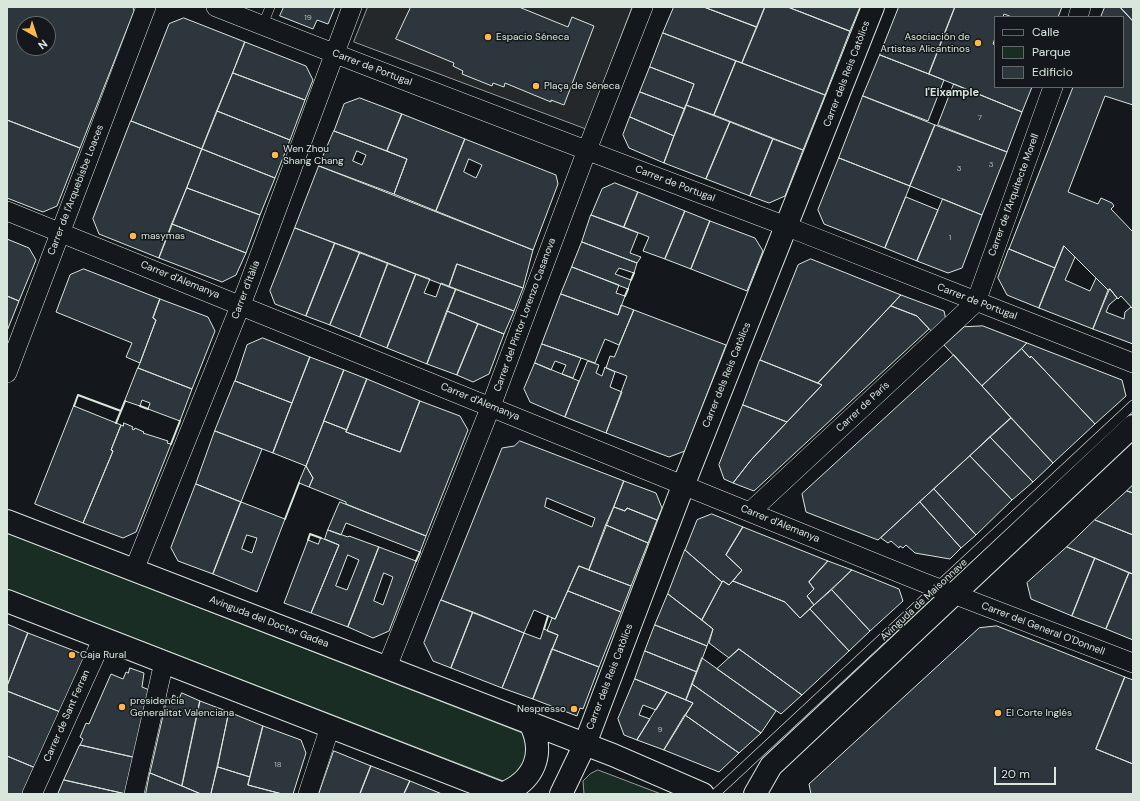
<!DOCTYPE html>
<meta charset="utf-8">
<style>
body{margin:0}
#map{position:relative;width:1140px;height:801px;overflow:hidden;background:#14181c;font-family:"DM Sans",sans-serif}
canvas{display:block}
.frame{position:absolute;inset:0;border:8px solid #d8e6dc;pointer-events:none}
.legend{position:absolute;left:994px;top:16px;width:130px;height:72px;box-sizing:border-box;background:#14181c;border:1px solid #626a69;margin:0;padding:5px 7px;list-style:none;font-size:12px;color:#d8e6dc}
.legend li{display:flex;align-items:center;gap:8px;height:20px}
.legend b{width:20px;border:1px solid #626a69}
.north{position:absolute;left:16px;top:16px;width:40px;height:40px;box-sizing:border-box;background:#14181c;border:1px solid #626a69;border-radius:50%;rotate:141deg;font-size:11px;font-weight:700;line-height:16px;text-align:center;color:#d8e6dc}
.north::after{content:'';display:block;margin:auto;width:14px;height:18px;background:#ffb74d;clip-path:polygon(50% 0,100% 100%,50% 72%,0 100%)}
.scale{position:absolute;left:994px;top:767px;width:62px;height:18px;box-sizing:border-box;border:2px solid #d8e6dc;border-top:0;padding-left:5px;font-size:12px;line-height:14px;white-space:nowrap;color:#d8e6dc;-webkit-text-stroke:3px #14181c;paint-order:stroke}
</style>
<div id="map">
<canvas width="1140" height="801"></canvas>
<div class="frame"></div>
<ul class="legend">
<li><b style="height:5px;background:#14181c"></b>Calle</li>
<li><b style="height:11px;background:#1a2d24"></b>Parque</li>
<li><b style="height:11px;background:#2c363c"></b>Edificio</li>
</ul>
<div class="north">N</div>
<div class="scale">20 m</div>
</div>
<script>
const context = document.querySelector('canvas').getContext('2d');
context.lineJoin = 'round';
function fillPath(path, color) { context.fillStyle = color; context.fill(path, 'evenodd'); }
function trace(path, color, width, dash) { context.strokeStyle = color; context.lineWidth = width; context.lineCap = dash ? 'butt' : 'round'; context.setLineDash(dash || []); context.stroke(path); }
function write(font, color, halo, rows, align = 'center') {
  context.font = font + ' "DM Sans",sans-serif'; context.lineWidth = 3; context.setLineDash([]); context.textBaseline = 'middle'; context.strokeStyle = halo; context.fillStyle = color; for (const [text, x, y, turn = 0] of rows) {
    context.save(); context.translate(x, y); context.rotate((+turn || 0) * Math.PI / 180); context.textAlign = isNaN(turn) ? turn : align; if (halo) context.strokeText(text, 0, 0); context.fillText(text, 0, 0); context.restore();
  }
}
const green = new Path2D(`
 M7 533 525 734 533 744 526 770 506 782 7 589Z
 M598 770 606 773 661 794H584L583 781 590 774Z`);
fillPath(green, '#1a2d24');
trace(green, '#939e99', 1);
const parking = new Path2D(`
 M368 7H632L586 129 354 42Z`);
fillPath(parking, '#24282b');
trace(parking, '#939e99', 1);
const building = new Path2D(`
 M7 7H133L134 11 80 148 7 120ZM24 24H48V48H24Z
 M284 7H335L328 24 317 20 313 29 280 16Z
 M411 7H519L568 27 572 17 594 26 564 105 551 100V102L505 83 504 87 493 83 492 86 462 74 463 71 453 66 454 63 396 39Z
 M674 7H704L757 27 742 63 663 33Z
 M704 7H765L757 27Z
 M765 7H788L850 31 825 95 742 63Z
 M788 7H860L850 31Z
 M899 7H955L929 74 880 55Z
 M955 7H1062L1058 17H1012L1004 14 1003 17H995V38L993 44 995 45V87H1032L1022 112 929 74Z
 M1105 7H1120L1133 21V105L1105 96 1068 192 1098 204 1101 198 1112 203 1114 206 1111 209 1133 232V309L1121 296 1118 299 1110 289 1108 290 1064 246 1055 268 1009 249 1073 87H1123V17H1101Z
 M1120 7H1133V21Z
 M184 18 245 42 202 149 131 121 169 24Z
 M663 33 736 61 714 115 686 105 694 84 650 67Z
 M245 42 306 66 313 80 305 100 233 73Z
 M880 55 944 80 928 121 863 96Z
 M736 61 825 95 803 150 714 115Z
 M650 67 694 84 685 109 640 92Z
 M233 73 305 100 290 140 217 111Z
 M954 84 1022 112 1007 152 938 125Z
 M640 92 685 109 674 136 630 117Z
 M863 96 935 125 910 186 839 158Z
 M360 98 402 114 387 151 334 131 344 104Z
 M686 105 730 122 706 179 664 163Z
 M217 111 290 140 275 178 202 149Z
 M402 114 465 139 436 211 394 194 407 159 387 151Z
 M630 117 674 136 664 163 629 148 623 135Z
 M7 120 80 148 57 206 43 212 7 198Z
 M131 121 202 149 159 258 99 234 93 219Z
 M730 122 773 139 750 196 706 179Z
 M935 125 1007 152 982 215 910 186Z
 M334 131 407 159 394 194 319 166ZM357 151 366 155 362 165 353 161Z
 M465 139 556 175 558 184 533 250 436 211ZM469 159 482 165 476 178 464 172Z
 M773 139 803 150 785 196 769 203 750 196Z
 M202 149 275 178 260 215 187 188Z
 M839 158 910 186 885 248 824 224 818 210Z
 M319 166 533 250 523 288 457 264 449 287 295 228Z
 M615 183 638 192 624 227 591 215 602 189Z
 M187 188 260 215 246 253 172 224Z
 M638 192 685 211 665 259 643 251 649 237 624 227Z
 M906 197 938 210 917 261 885 248Z
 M943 199 982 215 962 268 948 273 917 261Z
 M685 211 710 221 691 269 665 259Z
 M591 215 638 233 630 253 641 257 637 263 582 242Z
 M710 221 755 238 763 251 747 291 691 269Z
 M172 224 246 253 236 275 222 282 159 258Z
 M295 228 335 243 306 316 275 304 270 291Z
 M7 239 29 248 36 260 19 301 7 296Z
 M582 242 637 263 634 273 619 268 615 274 631 280 628 289 572 267Z
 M335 243 360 252 330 325 306 316Z
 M1064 246 1075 257 1065 280 1090 291 1096 278 1108 290 1093 329 1039 308Z
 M1009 249 1055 268 1039 308 1007 295 998 278Z
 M360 252 388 263 360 337 330 325Z
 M811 259 901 295 818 383 760 360 798 265Z
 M388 263 416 274 387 348 360 337Z
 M457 264 523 288 514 311 449 287Z
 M572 267 619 285 616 293 625 296 618 315 561 294Z
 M84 269 160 299 153 318 156 320 140 363 126 357 132 343 56 312 70 275Z
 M416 274 430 279 424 293 436 297 441 283 456 289 427 364 387 348Z
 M456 289 514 311 504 334 447 311Z
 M1110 289 1117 298 1109 305 1106 312 1124 319 1125 312 1131 307 1133 309V344L1093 329Z
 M561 294 618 315 621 305 634 310 619 345 605 339 595 363 542 344Z
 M901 295 944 311 947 325 936 336 917 316 891 306Z
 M7 296 19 301 7 331Z
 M160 299 208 317 215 331 192 389 138 368 156 320 153 318Z
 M891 306 917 316 929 329 754 491 733 483 751 460 822 385 818 383Z
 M634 310 726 345 685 451 669 457 606 433 627 376 606 368 610 356 614 357Z
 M447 311 478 324 457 375 427 364Z
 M478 324 504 334 489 374 473 382 457 375Z
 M983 326 1027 343 982 386 944 345 964 327Z
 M263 338 310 357 292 403 235 381 247 345Z
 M1027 343 1122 380 1126 396 1095 424 1031 356 1030 358 1022 349Z
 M542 344 581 358 573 378 562 374 566 365 555 361 551 370 535 363Z
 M1022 349 1030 358 1031 356 1095 424 1053 463 982 386Z
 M954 355 1011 418 878 540 806 512 802 494Z
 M310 357 344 370 306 466 273 453Z
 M760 360 822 385 787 422 743 405Z
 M588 361 599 365 596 373 602 376 605 367 615 372 610 387 622 392 606 433 565 417Z
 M535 363 579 381 565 417 530 402 524 389Z
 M138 368 192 389 180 421 148 409 150 403 142 400 140 406 125 401Z
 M344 370 367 379 347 430 324 421Z
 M367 379 420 401 400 452 346 432Z
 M235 381 292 403 273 453 215 431Z
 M420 401 460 416 468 430 426 536 346 504V502L309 487 313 478 306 466 324 421 347 430 346 432 400 452Z
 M743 405 787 422 751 460 733 483 724 479 719 465Z
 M74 406 121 425 111 450 113 451 83 523 35 504Z
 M1011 418 1053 463 1033 482 990 437Z
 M124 423 133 427 132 429 134 430 135 428 144 432 143 433 168 441 167 443 171 444 136 532 123 538 83 523 113 451 111 450 121 425 123 426Z
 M215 431 262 449 241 502 196 484Z
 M990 437 1033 482 1012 500 970 456Z
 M520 441 624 481 589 570 579 566 555 619 534 610 524 633 441 600 502 448 514 446ZM547 498 595 518 592 527 545 507Z
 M970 456 1012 500 976 535 934 489Z
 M306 466 313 478 309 487 299 483Z
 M624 481 656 493 662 508 657 520 627 508 625 511 614 507Z
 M196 484 241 502 213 574 178 561 171 548Z
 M1133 485V493L1127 491Z
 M934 489 976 535 961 548 920 502Z
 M1127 491 1133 493V535L1095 520Z
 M241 502 285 519 257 592 213 574ZM247 535 257 538 252 553 242 549Z
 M340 502 426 536 420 552 346 523 341 535 328 530Z
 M920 502 961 548 950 559 915 553 906 545 903 548 900 546 899 548 891 541 888 543 881 538Z
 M614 507 625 511 627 508 657 520 648 543 606 525Z
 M712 514 743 527 726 555 742 570 729 585 723 581 722 582 685 550 697 520Z
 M1095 520 1133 535V574L1067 547Z
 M606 525 648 543 631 586 589 570Z
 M743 527 828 561 809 582 814 589 807 596 814 605 800 618 785 602 733 581 742 570 726 555Z
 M328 530 348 537 349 536 379 547 348 627 311 613 339 545 325 539ZM348 555 359 560 347 590 336 586Z
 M321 538 339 545 311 613 284 603 308 540 318 544Z
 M379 547 416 561 389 631 373 638 348 627ZM384 573 393 577 383 605 374 601Z
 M1067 547 1095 558 1072 616 1031 599 1027 583Z
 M685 550 722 582 702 620 668 594Z
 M1095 558 1129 573 1106 629 1072 616Z
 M828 561 852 570 814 605 807 596 814 589 809 582Z
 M579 566 631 586 621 612 568 591Z
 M852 570 899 589 903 601 870 631 832 590Z
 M1129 573 1133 574V640L1106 629Z
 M723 581 729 585 733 581 785 602 800 618 810 609 849 651 802 695 739 649 729 658 709 643 713 629 702 620Z
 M832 590 870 631 849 651 810 609Z
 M568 591 621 612 599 667 552 649 558 635 547 631 552 618 555 619Z
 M668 594 713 629 707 646 655 625Z
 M441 600 473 612 451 668 433 661 424 643Z
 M473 612 524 633 502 688 451 668Z
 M7 624 28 633 7 686Z
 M655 625 707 646 697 672 645 651Z
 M997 626 1125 677 1096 749 1133 764V794H811L809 784 979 628Z
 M544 629 558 635 533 699 502 688 524 633 540 639Z
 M28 633 80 653 86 665 63 713 7 691V686Z
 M552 649 599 667 583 709 580 708 577 716 533 699Z
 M739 649 802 695 781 714 717 669Z
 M645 651 697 672 686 700 635 679Z
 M702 658 776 711 761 733 692 684Z
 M130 668 144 673 142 687 152 691 137 758 80 745 83 739 80 737 86 723 89 724 111 674 123 679 126 672 128 673Z
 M1125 677 1133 680V764L1096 749Z
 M635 679 667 692 656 710 643 705 639 715 650 719 637 740 624 735 618 719Z
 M692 684 761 733 739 753 685 715 693 703 686 700Z
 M7 691 63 713 38 769 7 756Z
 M667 692 693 703 664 750 637 740Z
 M182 693 200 701 182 786 150 773 167 698 172 699 173 695 179 698Z
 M200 701 229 712 211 794H201L182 786Z
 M229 712 263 726 250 777 218 767Z
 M685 715 739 753 719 772 664 750Z
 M263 726 301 740 306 753 293 794H282L248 785Z
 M80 745 137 758 126 794 64 780Z
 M334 751 371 766 360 794H319Z
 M7 756 38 769 26 794H7Z
 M371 766 410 781 404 794H360Z
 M218 767 250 777 248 785 282 794H211Z
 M150 773 182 786 201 794H146Z
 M64 780 126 794H58Z
 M410 781 442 794H404Z`);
fillPath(building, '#2c363c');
trace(building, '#d8e6dc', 1);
const lane = new Path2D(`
 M266 17 270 7
 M715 794 1133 405`);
const street = new Path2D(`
 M216 7C405 82 594 153 783 225 900 270 1016 318 1133 363
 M1078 17 1081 7
 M7 211 922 582 1133 663
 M7 373 146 7
 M751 511 976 302 1053 87
 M134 570 247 289 352 7
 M387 667 491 406 587 150 643 7
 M32 794 103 638
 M134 794 164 662
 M308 794 330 727`);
const secondary = new Path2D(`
 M7 521 613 755 703 794
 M7 601 503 794
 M502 794C534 781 546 754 530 723
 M561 794 585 744 683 486 873 7
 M755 794 771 766 1133 426`);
trace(lane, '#d8e6dc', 10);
trace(street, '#d8e6dc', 20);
trace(secondary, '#d8e6dc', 24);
trace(lane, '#14181c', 9);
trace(street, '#14181c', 19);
trace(secondary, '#14181c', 22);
trace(new Path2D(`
 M631 280 634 273
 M625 296 628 289
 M74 406 78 395 121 411
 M140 406 148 409
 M116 423 125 401
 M171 444 180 421
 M285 519 299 483
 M308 540 310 534 321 538
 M416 561 420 552
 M544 629 548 616`), '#d8e6dc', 2);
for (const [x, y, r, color] of [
 [488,37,4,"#ffb74d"],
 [978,43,4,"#ffb74d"],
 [536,86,4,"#ffb74d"],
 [275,155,4,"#ffb74d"],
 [133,236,4,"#ffb74d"],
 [72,655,4,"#ffb74d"],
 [122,707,4,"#ffb74d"],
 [574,709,4,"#ffb74d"],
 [998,713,4,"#ffb74d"]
]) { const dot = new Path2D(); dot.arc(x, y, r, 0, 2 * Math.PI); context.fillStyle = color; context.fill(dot); trace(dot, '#14181c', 1.5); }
write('8px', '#adbab4', null, [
 ["19",308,18],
 ["7",980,118],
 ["3",991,165],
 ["3",959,169],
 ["1",950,238],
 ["9",660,730],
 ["18",278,765]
]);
write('10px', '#d8e6dc', '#14181c', [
 ["Espacio Séneca",496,37],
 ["Asociación de",970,37,"right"],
 ["Artistas Alicantinos",970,49,"right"],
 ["Plaça de Séneca",544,86],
 ["Wen Zhou",283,149],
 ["Shang Chang",283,161],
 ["masymas",141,236],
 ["Caja Rural",80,655],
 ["presidencia",130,701],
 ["Generalitat Valenciana",130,713],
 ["Nespresso",566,709,"right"],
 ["El Corte Inglés",1006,713]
], 'left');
write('10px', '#d8e6dc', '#14181c', [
 ["Carrer de Portugal",372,68,21],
 ["Carrer dels Reis Catòlics",847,74,-69],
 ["Carrer de Portugal",675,184,21],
 ["Carrer de l'Arquebisbe Loaces",76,190,-69],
 ["Carrer de l'Arquitecte Morell",1014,195,-70],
 ["Carrer d'Alemanya",180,280,22],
 ["Carrer d'Itàlia",246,290,-69],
 ["Carrer de Portugal",977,302,21],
 ["Carrer del Pintor Lorenzo Casanova",525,315,-70],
 ["Carrer dels Reis Catòlics",727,375,-68],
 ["Carrer d'Alemanya",480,402,22],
 ["Carrer de París",863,407,-43],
 ["Carrer d'Alemanya",780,524,22],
 ["Avinguda de Maisonnave",924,600,-43],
 ["Avinguda del Doctor Gadea",269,622,21],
 ["Carrer del General O'Donnell",1043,629,21],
 ["Carrer dels Reis Catòlics",610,677,-69],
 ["Carrer de Sant Ferran",67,716,-66]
]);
write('bold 11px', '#d8e6dc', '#14181c', [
 ["l'Eixample",952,93]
]);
</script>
